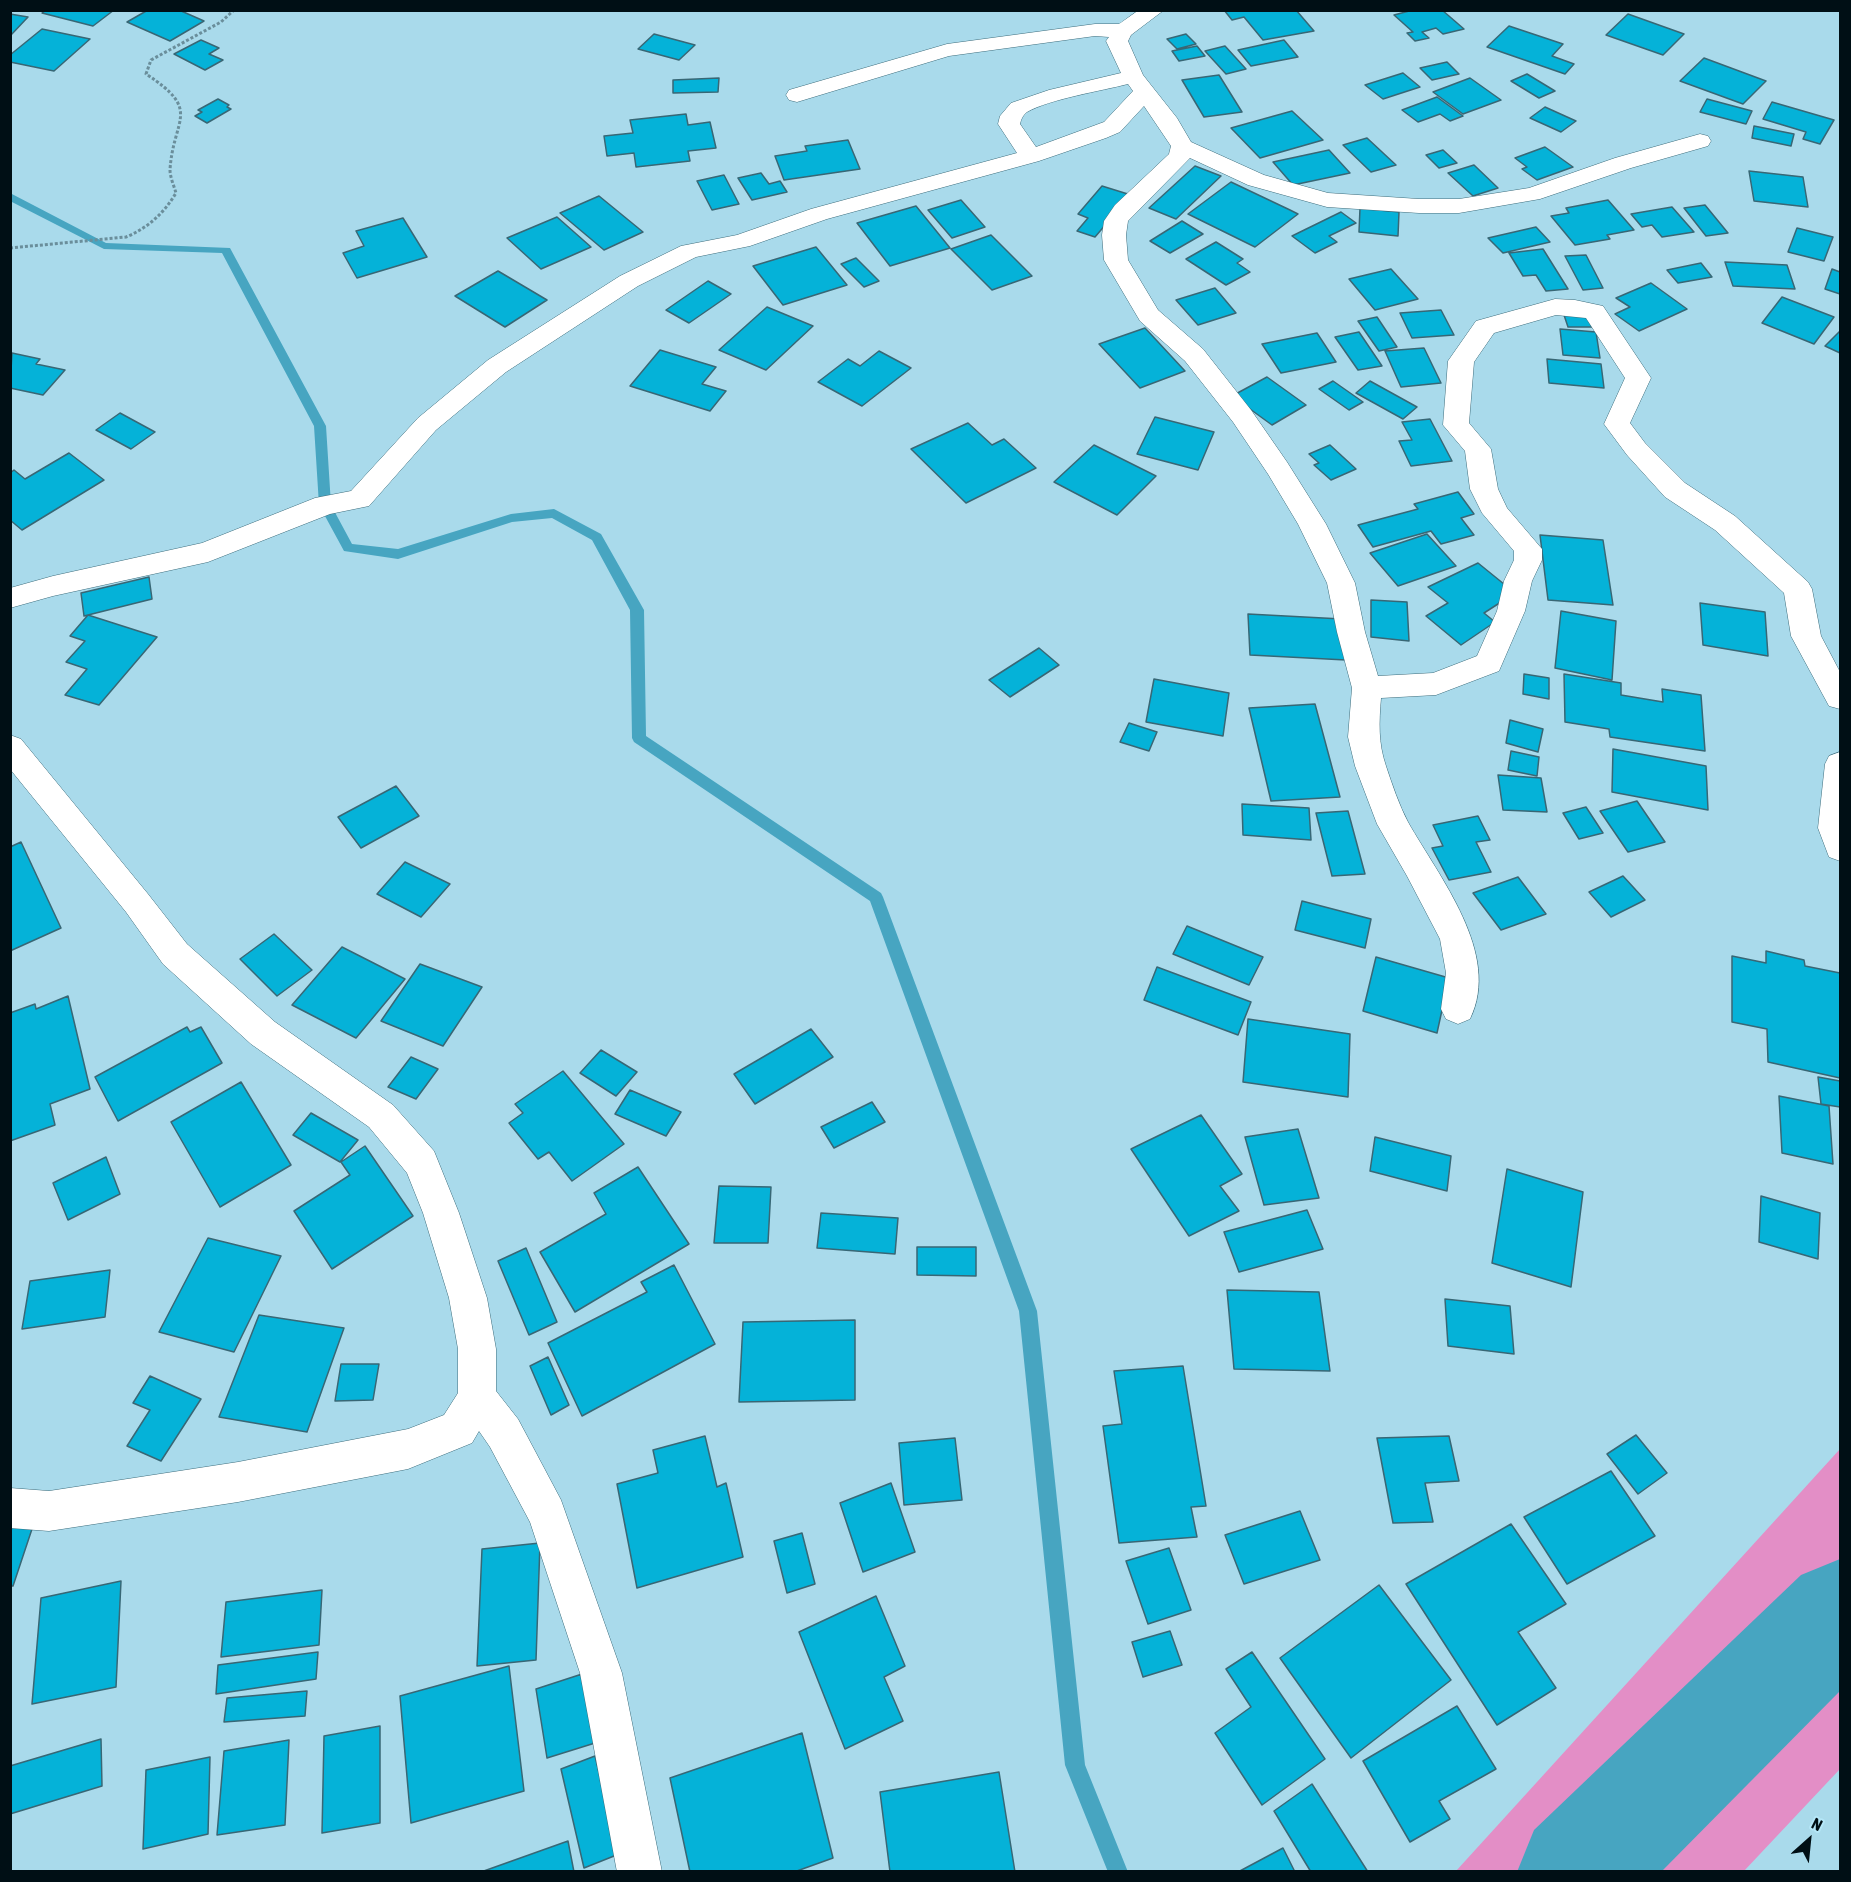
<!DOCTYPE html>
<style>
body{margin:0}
#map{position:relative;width:1851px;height:1882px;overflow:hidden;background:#a9daeb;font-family:"Asap Condensed",sans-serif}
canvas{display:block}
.frame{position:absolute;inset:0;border:12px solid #000f15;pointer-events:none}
.north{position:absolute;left:1779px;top:1810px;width:60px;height:60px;-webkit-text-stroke:4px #b5e7f8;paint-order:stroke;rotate:27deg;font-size:16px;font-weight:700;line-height:24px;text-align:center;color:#000f15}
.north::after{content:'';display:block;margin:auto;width:21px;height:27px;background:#000f15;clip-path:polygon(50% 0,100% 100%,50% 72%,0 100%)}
</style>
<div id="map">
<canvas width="1851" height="1882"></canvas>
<div class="frame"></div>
<div class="north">N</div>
</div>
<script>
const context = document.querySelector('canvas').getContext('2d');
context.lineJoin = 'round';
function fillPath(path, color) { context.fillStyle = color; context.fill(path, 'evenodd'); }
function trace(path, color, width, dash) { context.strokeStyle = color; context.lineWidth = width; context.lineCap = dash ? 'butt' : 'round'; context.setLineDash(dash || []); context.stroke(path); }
fillPath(new Path2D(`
 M1840 1449V1769L1744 1871H1456Z`), '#e38ec6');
fillPath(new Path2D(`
 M10 193 106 243 230 248 326 426 331 505 352 544 398 549 511 514 554 509 601 534 644 610 646 736 881 893 883 897 1037 1311 1085 1765 1128 1872H1108L1065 1765 1019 1311 870 901 634 742 632 738 630 610 592 540 552 518 512 522 398 559 344 551 319 505 314 426 222 253 104 249 10 201Z`), '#47a5c1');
fillPath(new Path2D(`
 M1840 1559V1691L1661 1872H1517L1534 1830 1801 1575Z`), '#47a5c1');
const building = new Path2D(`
 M46 10H114L93 26 42 13Z
 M148 10H179L204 21 170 41 127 22Z
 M1224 10H1296L1314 31 1263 40 1244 17 1232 20Z
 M1413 10H1442L1464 29 1443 34 1436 28 1422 32 1429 38 1415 41 1407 33 1413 32 1394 15Z
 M10 14 28 17 11 35H10Z
 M1628 14 1684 34 1663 55 1606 35Z
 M1509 26 1563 44 1552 56 1574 64 1565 74 1487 47Z
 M42 29 90 39 54 71 10 62V55Z
 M654 34 695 45 679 60 638 49Z
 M1186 34 1196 44 1177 49 1167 39Z
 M201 40 219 48 209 54 223 60 205 70 174 54Z
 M1284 40 1298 57 1251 66 1238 50Z
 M1197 46 1205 56 1179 61 1172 51Z
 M1225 46 1246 69 1226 74 1205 51Z
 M1704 58 1766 81 1743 104 1680 81Z
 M1447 62 1459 74 1432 80 1420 68Z
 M1403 73 1420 87 1383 99 1365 85Z
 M1527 74 1555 91 1539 98 1511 81Z
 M1219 75 1242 112 1204 117 1182 80Z
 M719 78 718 92 673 93V80Z
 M1470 78 1501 100 1463 114 1433 92Z
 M1437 97 1463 116 1450 121 1440 114 1418 122 1402 110Z
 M218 99 229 105 227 107 231 109 207 123 195 116 202 112 198 110Z
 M1707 99 1752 111 1746 124 1700 112Z
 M1772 102 1834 120 1820 144 1803 139 1806 132 1763 119Z
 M1545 107 1576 121 1561 132 1530 118Z
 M1292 111 1323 140 1260 158 1231 128Z
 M686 114 688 125 710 122 716 148 688 151 690 161 636 167 634 153 607 156 604 136 633 133 630 120Z
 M1754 126 1794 134 1791 146 1752 138Z
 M1367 138 1396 165 1371 172 1343 145Z
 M848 140 860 169 784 180 775 156 807 151 805 146Z
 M1545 147 1573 167 1537 180 1522 169 1527 167 1515 158Z
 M1329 150 1350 173 1293 185 1273 162Z
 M1443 150 1457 163 1439 168 1426 155Z
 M1474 165 1498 188 1473 196 1448 173Z
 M1195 166 1221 176 1176 219 1149 208Z
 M1749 171 1803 177 1808 207 1754 201Z
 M761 173 769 184 780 181 787 192 752 200 738 178Z
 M724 175 739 204 712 210 697 181Z
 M1231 182 1290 210 1298 214 1255 247 1188 214Z
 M1102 186 1131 195 1095 237 1077 231 1088 218 1078 214Z
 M599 196 643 232 604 250 560 213Z
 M961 200 985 227 952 238 928 210Z
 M1608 200 1634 230 1607 235 1610 239 1575 245 1551 216 1569 213 1566 208Z
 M1705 205 1728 233 1706 236 1684 208Z
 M916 206 950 248 890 266 857 223Z
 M1672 207 1694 232 1662 237 1652 225 1642 227 1631 214Z
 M1360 208 1399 212 1398 236 1359 232Z
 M1341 212 1356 223 1329 236 1337 242 1315 253 1292 236Z
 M557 217 591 247 541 269 507 238Z
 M403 218 427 257 357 278 343 253 364 246 356 231Z
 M1182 221 1203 234 1170 253 1150 241Z
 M1536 227 1550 242 1503 253 1488 238Z
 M1797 228 1833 237 1824 261 1788 252Z
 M991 235 1032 276 992 290 951 249Z
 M1216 242 1243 259 1237 263 1250 272 1226 285 1186 259Z
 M816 247 847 285 783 305 753 266Z
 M1543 249 1568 289 1546 291 1536 275 1523 276 1509 253Z
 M1586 255 1603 288 1583 290 1565 256Z
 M856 258 879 281 864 287 841 264Z
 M1725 262 1787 265 1795 289 1733 286Z
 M1701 263 1712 277 1678 283 1667 270Z
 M1391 269 1418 299 1375 310 1349 279Z
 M1832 269 1840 272V294L1825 289Z
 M498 271 547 300 505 327 455 296Z
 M708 281 731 294 689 323 666 310Z
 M1651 283 1687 309 1639 331 1615 314 1630 307 1616 298Z
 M1215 288 1236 313 1198 325 1176 300Z
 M1782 297 1834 317 1814 344 1762 323Z
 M767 307 813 326 766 370 719 350Z
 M1441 310 1454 335 1412 338 1400 313Z
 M1563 312H1586L1592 327H1568Z
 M1377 317 1397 347 1379 351 1358 321Z
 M1145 328 1185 371 1140 388 1099 344Z
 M1560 329 1596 332 1600 358 1563 355Z
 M1840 331V353L1825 346Z
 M1359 332 1382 366 1358 370 1335 337Z
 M1317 333 1336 362 1281 373 1262 344Z
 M1424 348 1441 383 1401 387 1385 351Z
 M660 350 716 367 702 384 726 391 710 411 630 386Z
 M879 351 911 368 862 406 818 382 848 359 860 366Z
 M12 353 40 359 36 364 65 370 43 395 10 388Z
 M1547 359 1601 364 1604 388 1549 383Z
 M1267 377 1306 405 1272 425 1232 396Z
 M1333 381 1363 402 1349 410 1319 389Z
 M1370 381 1417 407 1403 419 1356 393Z
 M120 413 155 432 131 449 96 430Z
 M1155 417 1214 432 1198 470 1137 454Z
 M1430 419 1452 461 1411 466 1399 441 1412 440 1402 422Z
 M968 423 992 445 1004 439 1036 468 966 503 911 449Z
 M1094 445 1156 476 1117 515 1054 482Z
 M1330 445 1356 469 1331 480 1314 465 1319 463 1309 454Z
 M69 453 104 480 22 530 10 520V473L14 470 25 479Z
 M1458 492 1474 514 1461 518 1474 535 1441 544 1431 531 1373 547 1358 525 1418 509 1414 504Z
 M1427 534 1456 566 1398 586 1370 553Z
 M1540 535 1603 540 1613 605 1548 600Z
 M1478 563 1515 593 1484 613 1495 622 1461 645 1426 616 1448 603 1428 587Z
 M149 577 152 599 84 616 81 593Z
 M1371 600 1407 602 1409 641 1371 637Z
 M1700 603 1765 612 1768 656 1703 645Z
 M1561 611 1616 621 1612 680 1555 668Z
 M1248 614 1342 619 1346 660 1250 655Z
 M88 615 157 637 99 705 65 695 87 669 66 662 85 641 70 636Z
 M1039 648 1059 665 1010 697 989 680Z
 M1524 674 1549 678V699L1523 694Z
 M1564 674 1621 683V695L1663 702 1662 689 1701 695 1705 751 1610 737 1609 729 1565 722Z
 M1154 679 1229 693 1223 736 1146 722Z
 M1315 704 1340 797 1271 801 1249 708Z
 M1510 720 1543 729 1538 752 1506 743Z
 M1129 723 1157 732 1149 751 1120 742Z
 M1613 749 1706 766 1708 810 1612 792Z
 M1511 751 1539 757 1537 776 1508 770Z
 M1498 775 1541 778 1547 812 1503 810Z
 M396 786 419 816 361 848 338 817Z
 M1637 801 1665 842 1628 852 1600 811Z
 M1242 804 1309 808 1311 840 1243 835Z
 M1586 807 1603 833 1579 839 1563 813Z
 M1348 811 1365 874 1332 876 1316 813Z
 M1478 816 1490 840 1476 842 1491 872 1449 880 1432 848 1443 846 1433 825Z
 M21 842 61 928 10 951V847Z
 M405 862 450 884 421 917 377 894Z
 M1623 876 1645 900 1611 917 1589 892Z
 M1518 877 1546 914 1501 930 1473 893Z
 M1302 901 1371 919 1365 948 1295 930Z
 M1187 926 1263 957 1249 985 1173 954Z
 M274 934 312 970 277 996 240 959Z
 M342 947 405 979 356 1038 292 1005Z
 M1766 951 1804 960 1805 966 1840 973V1078L1768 1062 1767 1029 1732 1022V956L1766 963Z
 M1376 957 1449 978 1437 1033 1363 1011Z
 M420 964 482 987 443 1046 381 1021Z
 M1157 967 1251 1002 1238 1035 1144 1000Z
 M68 996 90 1089 50 1104 55 1125 10 1141V1013L35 1004 36 1009Z
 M1248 1019 1350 1034 1348 1097 1243 1082Z
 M187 1027 190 1032 201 1027 222 1063 118 1121 95 1077Z
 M811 1029 833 1057 755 1104 734 1074Z
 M601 1050 637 1072 616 1096 580 1073Z
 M411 1057 438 1069 416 1099 388 1087Z
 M563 1071 624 1144 572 1181 549 1152 538 1159 509 1123 523 1113 515 1104Z
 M1818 1077 1840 1081V1107L1821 1104Z
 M241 1082 291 1165 220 1207 171 1122Z
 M630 1090 681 1112 666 1136 615 1114Z
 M1779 1096 1829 1106 1833 1164 1782 1153Z
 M872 1102 885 1122 834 1148 821 1127Z
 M311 1113 358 1140 340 1162 293 1135Z
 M1201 1115 1242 1174 1220 1186 1239 1211 1189 1236 1131 1149Z
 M1298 1129 1319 1198 1264 1205 1245 1137Z
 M1375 1137 1451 1156 1447 1191 1370 1171Z
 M365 1146 413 1216 332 1269 294 1211 350 1175 341 1162Z
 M106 1157 120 1194 68 1220 53 1183Z
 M638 1167 689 1244 575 1312 540 1252 606 1214 594 1193Z
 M1507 1169 1583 1192 1571 1287 1492 1263Z
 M719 1186 771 1187 768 1243H714Z
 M1761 1196 1820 1213 1818 1259 1759 1242Z
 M1307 1210 1323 1249 1239 1272 1224 1232Z
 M821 1213 898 1218 895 1254 817 1248Z
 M208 1238 281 1256 234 1352 159 1332Z
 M917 1247H976V1276L917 1275Z
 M526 1248 557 1322 529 1335 498 1261Z
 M674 1265 715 1344 582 1416 548 1343 647 1292 641 1282Z
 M110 1270 105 1317 22 1329 30 1281Z
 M1227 1290 1319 1292 1330 1371 1234 1369Z
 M1445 1299 1510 1306 1514 1354 1448 1346Z
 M259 1315 344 1328 307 1432 219 1417Z
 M855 1320V1400L739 1402 743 1322Z
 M548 1357 569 1405 551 1415 530 1366Z
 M341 1364H379L373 1400 335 1401Z
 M1183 1366 1206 1506 1191 1507 1197 1537 1119 1543 1103 1426 1122 1424 1114 1371Z
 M150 1376 201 1399 161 1461 127 1446 150 1410 133 1403Z
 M1636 1435 1667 1473 1638 1494 1607 1454Z
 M705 1436 717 1487 726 1483 743 1557 637 1588 617 1484 658 1473 653 1450Z
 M1449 1436 1459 1481 1425 1483 1433 1522 1393 1523 1377 1438Z
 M955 1438 962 1500 904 1505 899 1443Z
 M1611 1471 1655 1536 1567 1584 1524 1517Z
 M891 1483 915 1552 863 1572 840 1503Z
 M1300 1511 1320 1560 1244 1584 1225 1535Z
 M10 1519 35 1520 13 1586H10Z
 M1511 1524 1566 1604 1518 1632 1556 1688 1497 1725 1406 1584Z
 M802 1533 815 1584 787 1593 774 1541Z
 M540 1543 536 1660 477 1666 482 1549Z
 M1169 1548 1191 1610 1148 1624 1126 1561Z
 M121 1581 116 1687 32 1704 41 1598Z
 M1379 1585 1451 1680 1351 1758 1280 1658Z
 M322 1590 319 1645 221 1657 226 1602Z
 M876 1596 905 1666 884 1677 903 1721 845 1749 799 1632Z
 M1170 1631 1182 1665 1143 1677 1132 1642Z
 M318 1652 316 1679 216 1694 218 1665Z
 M1252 1652 1325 1759 1262 1805 1215 1733 1251 1707 1226 1669Z
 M509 1666 524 1791 411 1823 400 1696Z
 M582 1674 595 1743 547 1758 536 1689Z
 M307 1691 305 1716 224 1722 227 1698Z
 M1457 1706 1496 1769 1439 1801 1450 1819 1410 1842 1363 1761Z
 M380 1726V1823L322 1833 324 1736Z
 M802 1733 833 1858 794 1872H690L670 1778Z
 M101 1739 102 1786 10 1814V1766Z
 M289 1740 285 1825 217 1835 224 1751Z
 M595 1756 619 1854 584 1868 561 1769Z
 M210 1757 208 1834 143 1849 146 1770Z
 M999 1772 1015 1872H890L880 1792Z
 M1312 1784 1368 1872H1311L1274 1811Z
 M568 1841 574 1872H481Z
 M1283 1848 1295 1872H1238Z`);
fillPath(building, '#05b2d8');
trace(building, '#386775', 1.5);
const minor = new Path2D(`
 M1139 10H1164L1131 35 1128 41 1143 75 1177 118 1191 142 1264 175 1328 193 1419 199H1459L1529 188 1615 158 1700 134 1708 136 1711 141 1708 146 1631 168 1540 199 1459 213H1419L1327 207 1248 185 1190 158 1128 221 1126 235 1128 260 1158 310 1203 349 1251 410 1287 462 1326 524 1355 583 1365 632 1378 676 1433 673 1477 656 1497 611 1504 581 1514 560V551L1482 513 1470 489 1465 451 1443 425 1448 361 1476 321 1555 299 1575 300 1603 306 1651 378 1630 423 1645 443 1685 483 1735 516 1808 582 1812 589 1821 636 1840 672V709L1829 706 1791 636 1784 593 1715 530 1665 497 1627 455 1604 424 1625 378 1586 318 1556 315 1494 333 1474 362 1469 423 1491 449 1498 489 1507 508 1542 549V560L1532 581 1525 611 1499 671 1436 695 1381 698C1379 722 1378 743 1386 766 1392 784 1399 805 1408 822 1439 877 1502 954 1470 1019L1458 1024 1446 1019 1441 1009 1446 973 1440 939 1407 876 1377 824 1355 766 1348 737 1352 688 1337 632 1327 583 1298 524 1268 474 1233 422 1185 361 1140 321 1104 260 1102 235 1104 221 1115 205 1169 154 1171 146 1144 106 1120 132 1106 138 1039 161 827 219 750 246 696 257 638 286 506 372 436 430 369 506 330 514 208 562 53 596 10 608V588L53 576 202 543 315 498 351 491 418 418 488 360 620 276 681 246 737 235 811 209 1017 153 998 124 1000 116 1011 103 1049 90 1121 73 1106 41 1109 37 1095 36 949 56 797 102 789 100 786 95 789 90 947 44 1095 24H1119ZM1128 84 1133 91 1104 122 1036 147 1020 124C1021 119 1023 115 1027 112 1050 99 1101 91 1128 84Z
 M10 735 21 739 148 894 187 944 275 1022 393 1105 434 1151 459 1213 487 1298 496 1349V1391L518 1419 561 1500 622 1673 662 1872H617L580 1673 530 1522 490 1447 479 1431 472 1443 408 1469 238 1502 49 1531 10 1528V1488L49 1491 238 1462 408 1429 444 1415 458 1393V1349L449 1298 423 1213 407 1173 369 1127 251 1044 163 964 126 912 10 769Z
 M1840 752V861L1829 857 1818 828 1825 764 1829 756Z`);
trace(minor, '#3e6d7c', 1);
trace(new Path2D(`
 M10 248 126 237C148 228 164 213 176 193 174 186 170 177 170 170 173 118 203 111 146 74L151 60 221 22 234 10`), '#6a8e9b', 3, [3, 2]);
fillPath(minor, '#fff');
</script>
